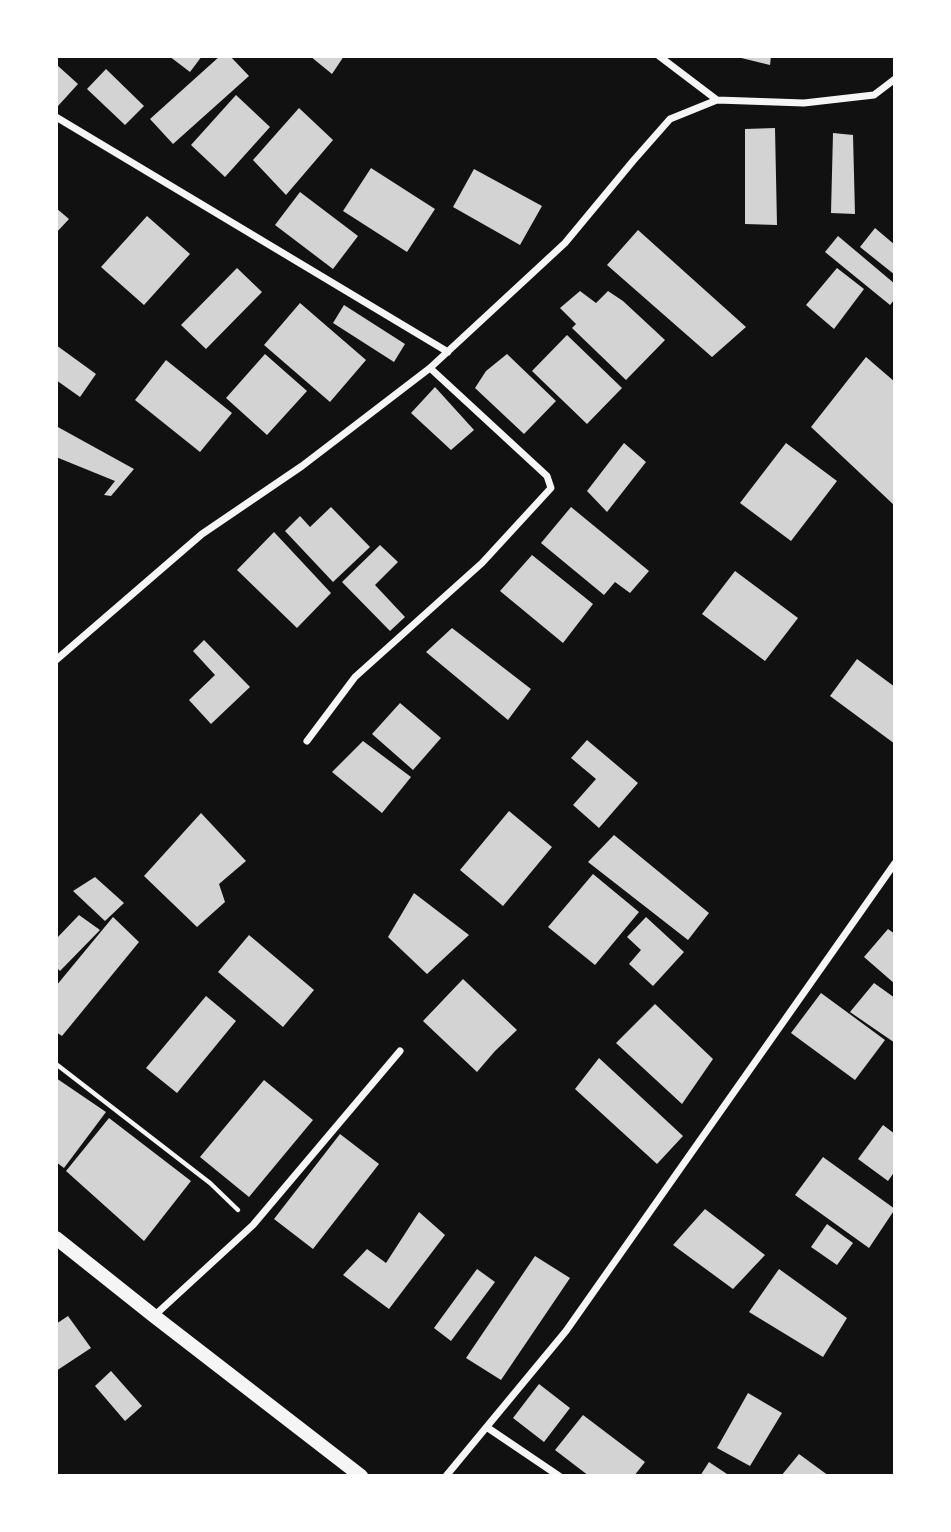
<!DOCTYPE html>
<style>
body{margin:0}
#map{position:relative;width:951px;height:1532px;overflow:hidden;background:#111;font-family:Montserrat,sans-serif}
canvas{display:block}
.frame{position:absolute;inset:0;border:58px solid #fff;pointer-events:none}
</style>
<div id="map">
<canvas width="951" height="1532"></canvas>
<div class="frame"></div>
</div>
<script>
const context = document.querySelector('canvas').getContext('2d');
context.lineJoin = 'round';
function fillPath(path, color) { context.fillStyle = color; context.fill(path, 'evenodd'); }
function trace(path, color, width, dash) { context.strokeStyle = color; context.lineWidth = width; context.lineCap = dash ? 'butt' : 'round'; context.setLineDash(dash || []); context.stroke(path); }
fillPath(new Path2D(`
 M169 56H202L190 72Z
 M220 56H230L249 76 173 144 150 119Z
 M310 56H344L332 74Z
 M733 56H771L770 65Z
 M57 65 78 84 58 106 56 104Z
 M106 69 144 106 125 125 87 89Z
 M236 95 270 127 225 177 191 145Z
 M299 108 333 140 286 195 253 160Z
 M775 128 777 225 745 224V129Z
 M833 133 853 135 855 214 831 213Z
 M371 168 435 209 407 252 343 211Z
 M474 169 542 206 520 245 453 207Z
 M300 192 358 236 333 269 275 225Z
 M56 208 69 219 56 233Z
 M147 216 190 254 144 305 101 267Z
 M875 228 895 245V275L860 247Z
 M638 230 746 327 712 357 607 265Z
 M838 236 895 284V299L890 305 825 252Z
 M237 268 262 292 206 349 181 325Z
 M837 268 864 289 834 329 806 305Z
 M580 291 596 303 608 291 623 301 665 340 626 380 572 328 576 324 560 308Z
 M300 303 366 360 330 402 264 345Z
 M344 305 405 344 394 362 333 323Z
 M567 335 622 388 587 424 532 371Z
 M56 345 96 374 80 397 56 380Z
 M265 354 307 391 267 435 226 398Z
 M507 354 556 401 524 434 475 388 486 371Z
 M866 357 895 382V506L811 427Z
 M166 360 232 413 200 452 135 400Z
 M435 387 474 430 451 450 411 413Z
 M56 426 134 469 111 496 104 495 115 481 56 457Z
 M624 443 646 462 607 512 587 491Z
 M786 443 837 481 791 541 740 503Z
 M331 507 370 547 333 582 285 531 300 516 310 527Z
 M571 507 649 571 630 593 615 582 604 595 541 543Z
 M274 532 331 593 297 628 237 570Z
 M380 545 398 562 375 585 405 617 390 631 342 582Z
 M532 555 593 604 563 643 500 591Z
 M735 571 798 618 765 661 702 614Z
 M452 628 531 689 508 720 426 652Z
 M204 640 250 687 211 724 189 700 215 675 193 651Z
 M857 659 895 687V744L830 696Z
 M400 703 441 738 413 770 372 734Z
 M587 740 638 783 599 828 573 805 596 779 571 758Z
 M363 741 411 777 382 813 332 772Z
 M509 811 552 847 503 906 460 870Z
 M201 813 246 861 219 884 225 902 197 927 144 876Z
 M614 835 709 913 688 940 588 862Z
 M593 874 639 912 595 965 548 927Z
 M95 877 124 903 105 921 73 891Z
 M414 893 469 935 427 974 388 937Z
 M79 915 100 930 60 971 56 967V939Z
 M113 917 139 942 62 1036 56 1032V986Z
 M646 917 684 952 653 986 629 964 641 950 627 937Z
 M888 929 895 934V984L864 957Z
 M249 935 314 990 283 1027 218 972Z
 M463 979 517 1030 495 1051 477 1072 423 1021Z
 M874 983 895 998V1043L850 1012Z
 M821 993 885 1040 855 1080 791 1033Z
 M206 996 236 1021 177 1093 146 1068Z
 M655 1004 713 1059 682 1104 616 1043Z
 M599 1058 683 1136 657 1164 575 1089Z
 M56 1078 106 1112 64 1168 56 1162Z
 M264 1080 313 1120 249 1197 200 1157Z
 M109 1118 191 1181 144 1241 66 1171Z
 M883 1125 895 1134V1171L888 1181 858 1159Z
 M340 1134 379 1164 313 1249 274 1219Z
 M823 1157 895 1209 869 1248 795 1195Z
 M705 1209 765 1255 733 1289 673 1245Z
 M419 1212 445 1235 389 1309 343 1275 367 1249 386 1263Z
 M827 1224 853 1243 837 1265 811 1247Z
 M535 1256 570 1278 501 1380 466 1358Z
 M477 1269 495 1282 451 1341 434 1328Z
 M779 1269 847 1318 823 1357 749 1312Z
 M68 1316 91 1348 56 1371V1324Z
 M111 1371 142 1406 125 1421 95 1386Z
 M539 1384 570 1408 544 1442 513 1418Z
 M748 1393 782 1413 750 1466 717 1448Z
 M583 1415 645 1462 634 1476H589L555 1450Z
 M799 1454 829 1476H781Z
 M709 1462 730 1476H700Z`), '#d3d3d3');
trace(new Path2D(`
 M56 1064 210 1183 238 1210`), '#f5f5f5', 4.5);
trace(new Path2D(`
 M659 56 717 100
 M56 117 448 352
 M56 660 202 534 302 466 430 368 565 243 633 161 670 119 717 100 804 103 874 95 895 79
 M307 741 355 677 482 563 551 488 547 476 430 368
 M154 1316 253 1225 400 1051
 M488 1428 559 1476
 M446 1476 566 1331 895 863`), '#f5f5f5', 7);
trace(new Path2D(`
 M56 1238 154 1316 361 1476`), '#f5f5f5', 14);
</script>
